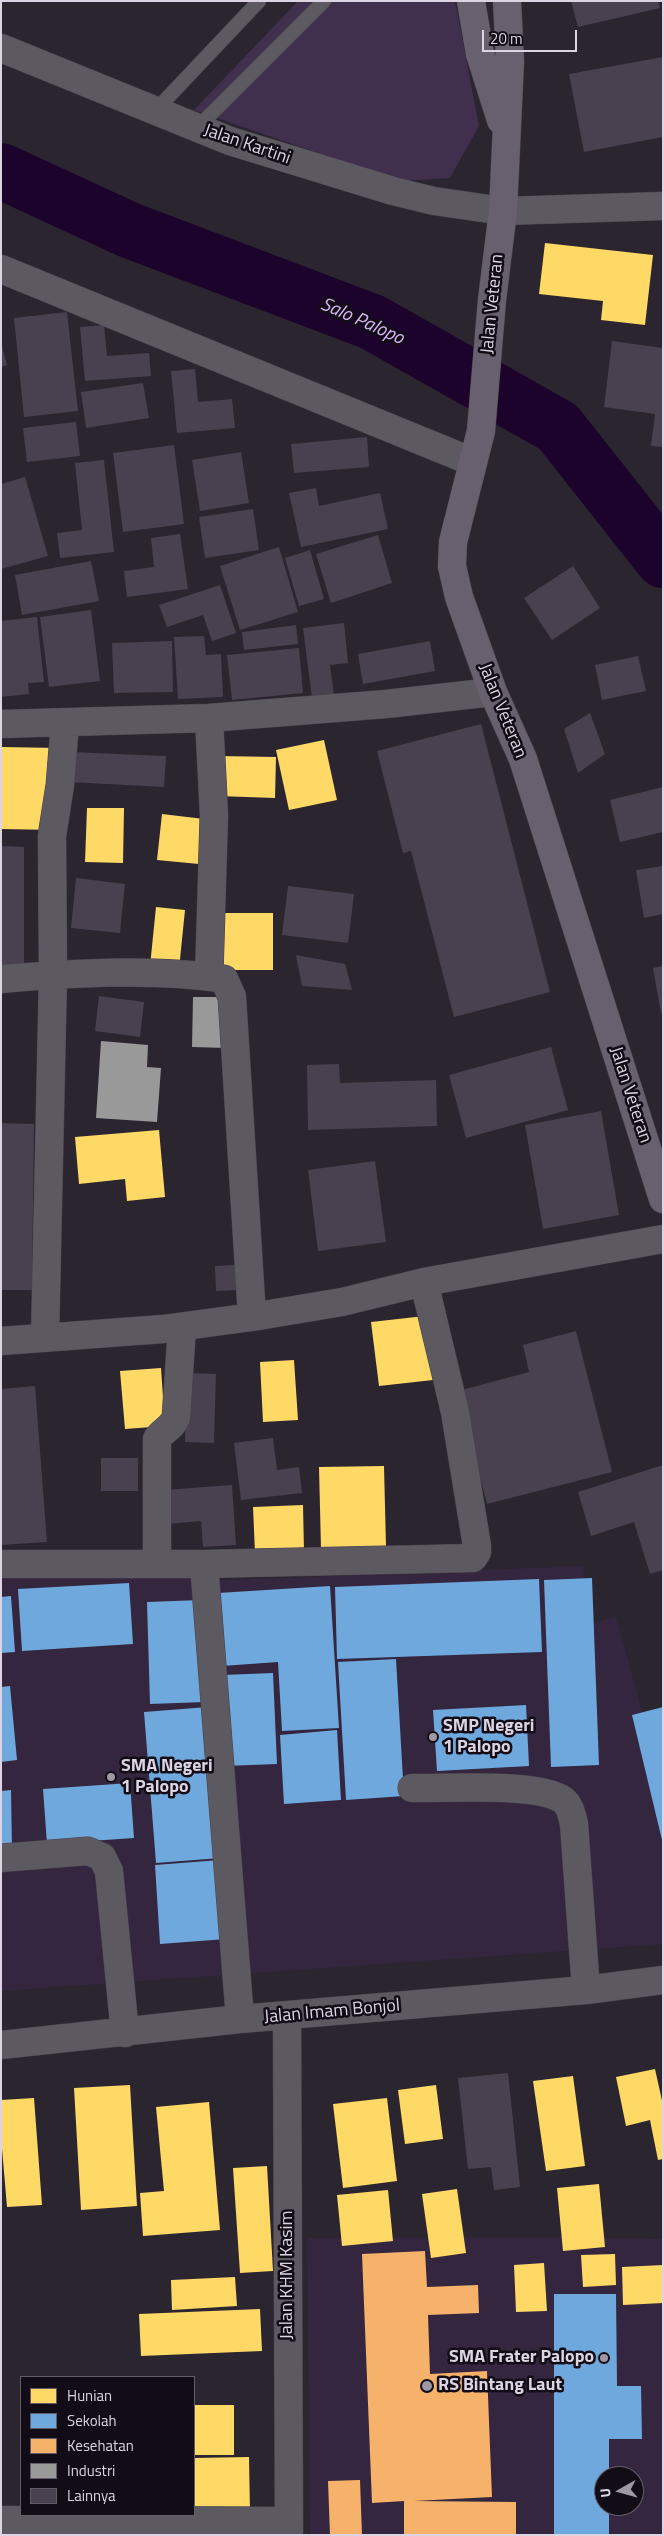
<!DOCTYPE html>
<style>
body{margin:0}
#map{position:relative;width:664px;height:2536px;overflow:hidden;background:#2b2530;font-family:"Titillium Web",sans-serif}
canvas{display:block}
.frame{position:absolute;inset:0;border:2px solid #dcd4e2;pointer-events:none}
.legend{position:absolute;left:20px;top:2376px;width:175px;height:140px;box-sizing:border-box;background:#110c16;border:1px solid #625c68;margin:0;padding:6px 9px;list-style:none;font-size:15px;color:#dcd4e2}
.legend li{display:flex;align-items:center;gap:10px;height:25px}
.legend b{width:25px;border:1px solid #625c68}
.north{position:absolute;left:594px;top:2466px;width:50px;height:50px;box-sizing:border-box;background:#110c16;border:1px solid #625c68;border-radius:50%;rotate:263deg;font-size:14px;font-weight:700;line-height:20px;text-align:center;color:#dcd4e2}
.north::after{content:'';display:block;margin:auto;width:18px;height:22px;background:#9e97a4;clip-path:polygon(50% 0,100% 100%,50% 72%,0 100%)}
.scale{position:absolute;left:482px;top:30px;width:95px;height:22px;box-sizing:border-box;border:2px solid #dcd4e2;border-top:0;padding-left:6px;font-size:15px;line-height:18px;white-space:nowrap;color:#dcd4e2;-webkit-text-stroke:4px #110c16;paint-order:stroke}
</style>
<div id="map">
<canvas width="664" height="2536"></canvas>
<div class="frame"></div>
<ul class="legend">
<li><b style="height:14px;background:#ffd966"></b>Hunian</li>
<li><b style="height:14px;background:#6fa8dc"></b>Sekolah</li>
<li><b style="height:14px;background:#f6b26b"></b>Kesehatan</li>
<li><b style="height:14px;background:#999"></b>Industri</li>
<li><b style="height:14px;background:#494050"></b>Lainnya</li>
</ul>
<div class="north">U</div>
<div class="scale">20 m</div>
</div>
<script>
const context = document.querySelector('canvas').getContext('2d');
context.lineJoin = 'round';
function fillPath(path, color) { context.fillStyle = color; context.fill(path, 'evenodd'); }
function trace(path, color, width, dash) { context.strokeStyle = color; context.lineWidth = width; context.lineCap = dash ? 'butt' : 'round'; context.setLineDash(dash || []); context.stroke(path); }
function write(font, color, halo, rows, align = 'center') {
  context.font = font + ' "Titillium Web",sans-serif'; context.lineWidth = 5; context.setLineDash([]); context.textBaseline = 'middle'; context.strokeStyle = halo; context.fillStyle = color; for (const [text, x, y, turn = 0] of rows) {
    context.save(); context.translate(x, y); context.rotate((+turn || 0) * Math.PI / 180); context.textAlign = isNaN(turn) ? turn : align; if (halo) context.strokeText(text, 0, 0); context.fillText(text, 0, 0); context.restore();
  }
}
fillPath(new Path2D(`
 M583 1566 588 1624 616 1617 663 1788V1944L1 1991V1570L204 1567 206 1581Z
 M542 2237 663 2239V2535H310L307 2238ZM604 2476H634V2506H604Z`), '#34263f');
fillPath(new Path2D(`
 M298 1H455L479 126 450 178 399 181 194 110Z`), '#402f4d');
fillPath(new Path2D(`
 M545 243 653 255 645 325 601 320 603 301 539 294Z
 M324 740 337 800 289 810 276 750Z
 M1 747 58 748 56 830 1 829Z
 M219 756 276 757 275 798 218 796Z
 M87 808H124L123 863 85 862Z
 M162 814 204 819 199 864 157 860Z
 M156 907 185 910 179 969 150 966Z
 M218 913H273V970H218Z
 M159 1130 165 1197 127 1201 125 1179 79 1184 75 1137Z
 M425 1316 433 1380 379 1386 371 1322Z
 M294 1360 298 1420 263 1422 260 1362Z
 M161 1368 165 1426 125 1429 120 1371Z
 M384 1466 386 1547 321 1549 319 1467Z
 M303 1505 304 1552 255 1553 253 1507Z
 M655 2069 663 2105V2159L658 2160 650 2120 626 2126 616 2077Z
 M573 2076 585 2166 546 2171 533 2081Z
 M130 2085 137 2206 81 2210 74 2088Z
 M436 2085 443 2139 405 2144 398 2090Z
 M34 2098 42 2205 7 2207 1 2137V2100Z
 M387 2098 397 2181 343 2188 333 2104Z
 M209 2102 220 2230 143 2236 140 2193 164 2191 156 2107Z
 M267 2166 273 2271 240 2273 233 2168Z
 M599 2184 605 2247 563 2251 557 2188Z
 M457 2189 466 2253 431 2258 422 2194Z
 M388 2190 393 2241 342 2246 337 2195Z
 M615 2254 616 2285 583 2287 581 2255Z
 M544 2263 547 2311 516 2312 514 2265Z
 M663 2265V2303L623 2305 622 2267Z
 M235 2277 237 2306 172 2310 171 2280Z
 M260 2309 262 2351 141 2356 139 2314Z
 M194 2405H234V2455H194Z
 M249 2457 250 2513 194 2514V2458Z`), '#ffd966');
fillPath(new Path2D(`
 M592 1578 599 1765 551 1767 544 1580Z
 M539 1579 542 1652 337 1659 335 1587Z
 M129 1583 133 1644 22 1651 18 1589Z
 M330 1586 339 1728 282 1731 278 1662 222 1666 218 1593Z
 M11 1596 15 1652 1 1653V1597Z
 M201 1600 205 1702 150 1704 147 1602Z
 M396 1659 404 1796 346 1800 338 1662Z
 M273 1673 277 1764 225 1766 222 1675Z
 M10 1686 17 1760 1 1762V1687Z
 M526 1705 529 1766 437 1771 433 1710Z
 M208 1707 220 1858 156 1863 144 1712Z
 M663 1707V1839L662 1840 632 1715Z
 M337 1730 341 1800 284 1804 280 1735Z
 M130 1783 134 1838 47 1844 43 1789Z
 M11 1790 12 1849H1V1791Z
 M220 1860 226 1939 160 1944 155 1865Z
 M554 2294H616L617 2386H641L642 2439H609V2476H604V2506H609V2535H554Z`), '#6fa8dc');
fillPath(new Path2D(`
 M425 2251 427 2287 478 2285 479 2313 428 2315 430 2374 487 2371 492 2497 414 2501 516 2502V2535H404V2501L372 2503 362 2254Z
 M360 2480 362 2535H330L328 2481Z`), '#f6b26b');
fillPath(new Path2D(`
 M193 997H228L227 1048 192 1047Z
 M101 1041 148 1045 147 1067 161 1068 157 1122 96 1118Z`), '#999');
trace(new Path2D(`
 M1 171 129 230 372 322 558 427 663 560`), '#1c032b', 56);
fillPath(new Path2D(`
 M571 1H658L660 8 578 27Z
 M663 57V137L584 152 569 74Z
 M67 312 78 411 24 417 14 318Z
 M104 325 107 356 149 353 151 376 85 381 80 327Z
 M612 341 663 348V447L651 446 655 414 604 407Z
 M1 342 7 365 1 367Z
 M195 369 198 402 232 399 235 428 177 433 171 371Z
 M143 383 149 418 86 428 81 392Z
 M76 422 80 456 27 462 23 428Z
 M367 437 369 467 294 473 291 444Z
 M174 445 184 524 123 532 113 453Z
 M241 452 249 503 200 511 192 460Z
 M104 460 114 552 60 558 57 533 82 530 75 463Z
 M25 477 48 556 1 569V484Z
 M316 488 319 506 380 493 388 529 301 547 289 493Z
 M253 509 259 550 205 558 199 517Z
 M180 534 188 589 127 597 124 571 154 567 151 538Z
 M378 535 392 583 331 603 316 554Z
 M279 547 298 612 240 630 220 566Z
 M310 550 324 599 299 606 285 558Z
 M91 561 99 601 22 615 15 575Z
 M573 566 600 608 552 640 524 598Z
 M220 585 236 633 212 641 203 615 167 627 159 605Z
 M91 610 100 681 49 687 40 617Z
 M37 617 44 682 28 683 29 694 1 697V621Z
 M344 623 348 663 330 665 334 695 312 698 303 628Z
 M296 625 298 644 244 650 242 632Z
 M204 636 206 655 221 654 223 697 178 699 174 637Z
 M172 641 173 692 114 693 112 643Z
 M430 641 435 671 363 684 358 654Z
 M299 648 303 693 232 700 227 655Z
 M638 656 646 691 602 700 595 665Z
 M590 713 605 754 578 773 564 729Z
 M481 724 550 992 454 1017 411 851 403 853 377 751Z
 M70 752 166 756 164 787 69 782Z
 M663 787V832L620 842 610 800Z
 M1 846 24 847V969H1Z
 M663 866V914L644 918 636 870Z
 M76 878 125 884 120 933 71 928Z
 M288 886 354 894 348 943 282 935Z
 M296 955 345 964 352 990 302 986Z
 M663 966V1013H661L653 968Z
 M99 996 144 1002 140 1037 95 1031Z
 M551 1047 568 1110 466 1138 449 1075Z
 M339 1064 340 1083 436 1080 437 1126 308 1130 307 1065Z
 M601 1111 619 1215 543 1229 525 1125Z
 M1 1123 34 1124 32 1290H1Z
 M375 1161 386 1242 318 1251 308 1170Z
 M236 1265 238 1290 216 1291 215 1266Z
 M576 1331 612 1472 487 1504 458 1391 529 1372 523 1345Z
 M187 1373 216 1374 214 1443 185 1442Z
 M35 1386 47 1542 1 1545V1389Z
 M273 1438 277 1470 299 1467 302 1493 241 1500 234 1443Z
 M101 1458H138V1491H101Z
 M663 1465V1570L650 1574 634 1522 591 1536 578 1492Z
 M232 1485 236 1545 203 1547 201 1521 166 1524 164 1490Z
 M508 2073 520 2187 494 2190 491 2167 468 2169 458 2078Z`), '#494050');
const service = new Path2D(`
 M155 111 259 1
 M197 128 324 1`);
const minor = new Path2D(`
 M1 269 473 462
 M1 724 209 718 386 704 493 692
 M209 976 214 816 209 718
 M1 979C72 973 154 968 224 979L232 997 252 1317
 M45 1338 53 975 52 836 60 785 65 723
 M1 1341 163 1329 252 1317 342 1302 424 1282 663 1239
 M157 1562V1439C163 1430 172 1428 176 1418L182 1327
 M1 1564H204L240 2019
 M204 1564 473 1558 477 1552V1546L455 1412 424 1282
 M412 1788C445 1789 539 1782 563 1800 570 1805 572 1816 574 1824L586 1990
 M1 1858 88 1851 102 1857 109 1871 125 2033
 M287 2016 289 2535
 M1 2045 240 2019 586 1990 663 1980
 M1 2520 289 2521`);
const tertiary = new Path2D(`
 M1 48 230 141 393 191 434 201 503 211 663 206`);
const trunk = new Path2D(`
 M471 1 480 54 501 120
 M507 1 510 61 503 211 492 300 481 431 453 542 452 566 459 597 493 692 523 759 663 1199`);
trace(service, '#48424c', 15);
trace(minor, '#48424c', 29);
trace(tertiary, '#48424c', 29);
trace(trunk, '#48424c', 29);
trace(service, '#5d5961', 14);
trace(minor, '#5d5961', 28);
trace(tertiary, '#5d5961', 28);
trace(trunk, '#68606e', 28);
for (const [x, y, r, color] of [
 [433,1737,5,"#9e97a4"],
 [111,1777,5,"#9e97a4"],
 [604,2358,5,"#9e97a4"],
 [427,2386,6,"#9e97a4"]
]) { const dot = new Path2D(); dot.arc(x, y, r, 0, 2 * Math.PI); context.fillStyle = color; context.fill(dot); trace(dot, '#110c16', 2); }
write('18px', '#dcd4e2', '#110c16', [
 ["Jalan Kartini",247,145,19],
 ["Jalan Veteran",493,304,-84],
 ["Jalan Veteran",502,711,68],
 ["Jalan Veteran",630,1095,72],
 ["Jalan Imam Bonjol",332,2012,-5],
 ["Jalan KHM Kasim",288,2275,-90]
]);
write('bold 18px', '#dcd4e2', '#110c16', [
 ["SMP Negeri",443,1727],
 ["1 Palopo",443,1748],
 ["SMA Negeri",121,1767],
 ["1 Palopo",121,1788],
 ["SMA Frater Palopo",594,2358,"right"],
 ["RS Bintang Laut",438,2386]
], 'left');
write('italic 19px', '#d8b4f5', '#110c16', [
 ["Salo Palopo",362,322,24]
]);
</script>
